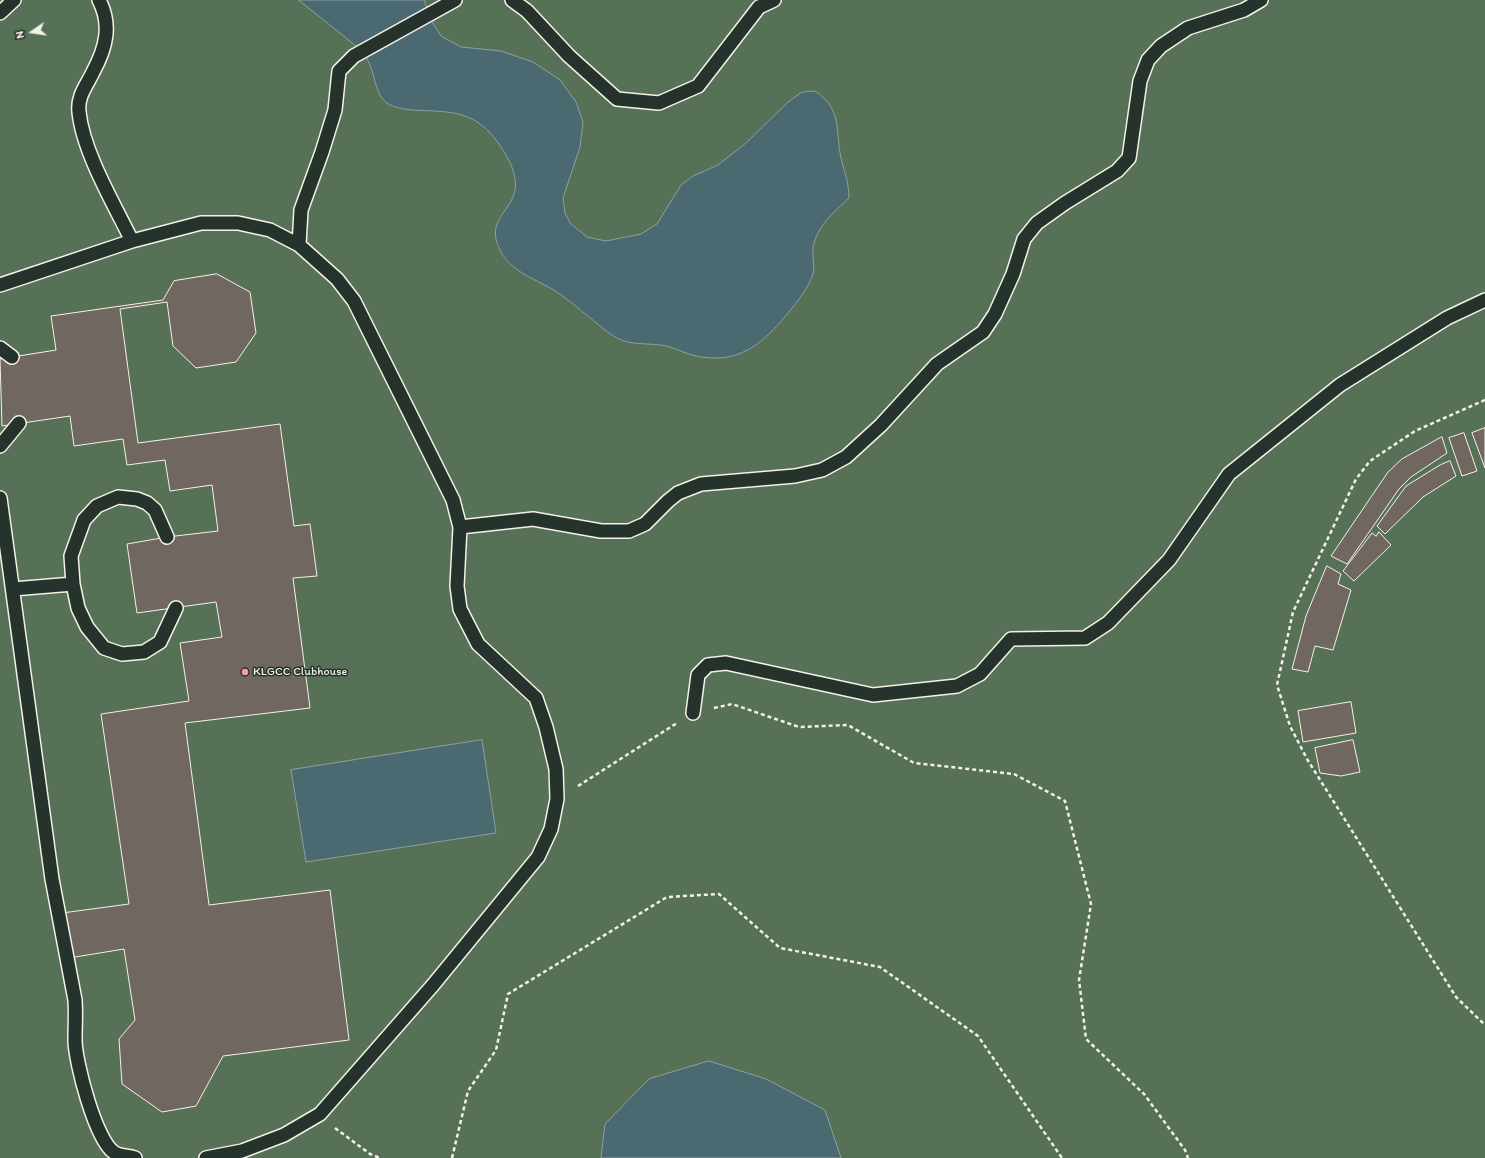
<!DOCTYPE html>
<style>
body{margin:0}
#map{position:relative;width:1485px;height:1158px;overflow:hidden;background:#26332d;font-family:Itim,sans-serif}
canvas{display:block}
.north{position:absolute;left:12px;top:12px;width:40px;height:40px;-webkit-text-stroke:3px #26332d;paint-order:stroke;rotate:257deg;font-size:11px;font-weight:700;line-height:16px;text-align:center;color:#f4f1e8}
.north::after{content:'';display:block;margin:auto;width:14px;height:18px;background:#f4f1e8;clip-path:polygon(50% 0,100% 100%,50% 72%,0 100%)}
</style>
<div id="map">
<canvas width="1485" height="1158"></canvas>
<div class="north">N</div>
</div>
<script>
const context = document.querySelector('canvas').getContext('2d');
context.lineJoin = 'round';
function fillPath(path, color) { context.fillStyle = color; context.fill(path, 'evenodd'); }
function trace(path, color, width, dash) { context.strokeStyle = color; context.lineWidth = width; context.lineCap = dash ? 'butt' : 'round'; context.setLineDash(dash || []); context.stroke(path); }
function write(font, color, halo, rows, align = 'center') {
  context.font = font + ' Itim,sans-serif'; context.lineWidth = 3; context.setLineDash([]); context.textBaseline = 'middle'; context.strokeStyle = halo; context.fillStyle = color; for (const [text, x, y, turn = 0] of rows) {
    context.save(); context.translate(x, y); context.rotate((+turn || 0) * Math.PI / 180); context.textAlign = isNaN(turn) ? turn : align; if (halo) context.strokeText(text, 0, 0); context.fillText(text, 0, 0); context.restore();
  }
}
fillPath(new Path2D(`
 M0 0H1485V1158H0Z`), '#577156');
const water = new Path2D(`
 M299 0H424L432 22 441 36 461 47 501 51 533 62 560 80 576 102 583 122 580 147 563 198 565 213 570 223 587 237 606 241 641 234 657 224 681 185 693 176 718 165 746 143 787 103 802 92 815 91C843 110 835 130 841 158 844 171 849 183 849 198 834 212 817 226 813 247 812 256 815 266 813 274 810 285 796 304 788 313 763 344 738 365 696 356 687 354 679 350 670 347 657 343 641 345 628 342 613 339 601 326 589 317 577 307 565 297 552 289 533 278 510 271 500 250 485 220 511 213 515 190 518 172 506 154 496 140 473 109 447 112 413 110 404 109 394 108 387 103 376 96 375 76 370 65 368 60 365 56 362 51Z
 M482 740 496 833 306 862 291 770Z
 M709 1061 766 1079 825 1110 841 1158H601L605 1124 649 1079Z`);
fillPath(water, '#4a6971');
trace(water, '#8e9fa1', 1);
const building = new Path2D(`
 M217 274 250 292 256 333 236 362 196 368 173 346 167 302 120 309 138 443 280 424 294 526 310 524 317 576 293 578 310 708 185 723 209 905 330 890 349 1040 223 1056 196 1106 162 1112 122 1084 119 1039 135 1020 124 949 69 958 62 913 129 904 101 714 189 701 180 643 222 637 216 602 137 613 127 544 167 537 218 531 212 485 170 491 165 460 127 465 123 439 74 446 70 416 2 426 0 359 56 350 51 316 163 300 174 281Z
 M1485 428V468L1472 433Z
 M1464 433 1477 471 1462 476 1449 438Z
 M1442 437 1447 453 1411 477 1399 489 1347 564 1331 556 1388 472 1402 459Z
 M1450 461 1456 476 1423 497 1385 534 1377 526 1406 486 1440 465Z
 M1379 532 1391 545 1354 581 1343 571 1372 533 1376 536Z
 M1327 566 1341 574 1338 584 1351 590 1333 650 1315 646 1308 672 1292 669 1306 616Z
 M1351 702 1356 733 1303 742 1298 711Z
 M1353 740 1360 772 1341 776 1320 773 1315 748Z`);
fillPath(building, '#706761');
trace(building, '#f4f1e8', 1);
const service = new Path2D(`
 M99 0C112 25 106 48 93 72 87 85 77 96 79 112 83 152 114 204 132 241
 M512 0 527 11 569 56 617 99 659 103 698 86 759 7 774 0
 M0 13 14 0
 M299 245 301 210 322 152 335 110 339 71 354 56 455 0
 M0 285 132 241 201 223H238L270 230 299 245 337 279 354 301 453 500 460 527 457 586 460 609 478 644 536 698 546 727 556 769 557 799 551 829 538 857 433 985 320 1114 284 1135 242 1151 206 1158
 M0 348 12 357
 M0 446 19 423
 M0 498 52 879 75 1000C76 1014 75 1026 75 1040 75 1061 96 1143 115 1153 120 1156 129 1156 135 1158
 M460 527 533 519 601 531H629L645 524 668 501 678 493 701 484 795 476 822 470 846 457 881 425 937 364 983 332 995 314 1013 274 1024 239 1037 223 1065 203 1117 171 1129 158 1140 81 1148 60 1161 46 1188 28 1244 10 1261 0
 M167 537 155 510 147 503 137 499 118 497 97 506 84 520 71 556 73 584 78 608 87 627 104 648 122 654 144 652 160 642 176 608
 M13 589 73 584
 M693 713 698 675 708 665 726 663 873 695 957 686 980 674 1011 639 1085 638 1108 623 1169 560 1229 474 1340 385 1447 318 1485 300`);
trace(service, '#f4f1e8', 16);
trace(new Path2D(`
 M1485 400 1415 431 1370 461 1356 479 1293 612 1277 685 1290 726 1307 759 1456 997 1485 1025
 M714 708 732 704 799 727 848 725 914 763 1014 774 1065 801 1091 904 1079 980 1086 1039 1144 1094 1185 1150 1188 1158
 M578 786 677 723
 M335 1128 370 1154 380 1158
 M452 1158 468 1091 496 1050 508 994 667 897 719 894 780 948 880 967 978 1036 1062 1158`), '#f4f1e8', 2.5, [4, 3]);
trace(service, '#26332d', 13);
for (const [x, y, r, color] of [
 [245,672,4,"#ff9aa2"]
]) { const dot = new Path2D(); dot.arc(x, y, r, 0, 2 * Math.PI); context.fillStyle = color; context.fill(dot); trace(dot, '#26332d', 1.5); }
write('12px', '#f4f1e8', '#26332d', [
 ["KLGCC Clubhouse",253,672]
], 'left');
</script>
